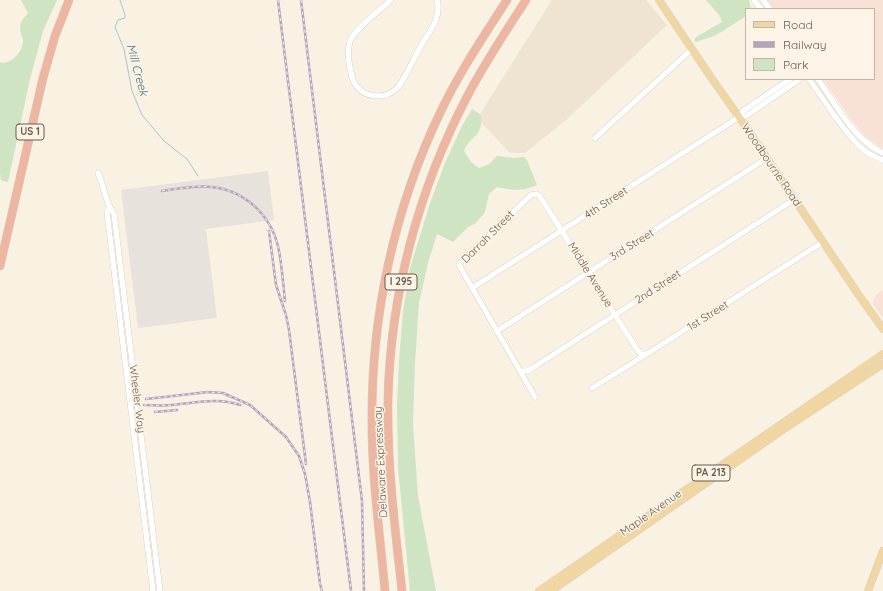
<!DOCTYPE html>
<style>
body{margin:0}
#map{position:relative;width:883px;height:591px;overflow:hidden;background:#f9f1e2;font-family:Quicksand,sans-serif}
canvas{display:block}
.legend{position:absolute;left:745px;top:8px;width:130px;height:72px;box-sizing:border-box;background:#fcf5e7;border:1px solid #c3b7a9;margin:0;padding:5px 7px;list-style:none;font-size:12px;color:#6d594c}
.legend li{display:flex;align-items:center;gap:8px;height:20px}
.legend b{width:20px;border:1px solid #c3b7a9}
</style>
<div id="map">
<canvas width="883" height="591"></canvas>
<ul class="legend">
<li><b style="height:5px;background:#f0d6a2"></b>Road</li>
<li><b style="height:5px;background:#b3a3c0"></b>Railway</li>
<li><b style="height:11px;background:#cfe4c3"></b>Park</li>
</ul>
</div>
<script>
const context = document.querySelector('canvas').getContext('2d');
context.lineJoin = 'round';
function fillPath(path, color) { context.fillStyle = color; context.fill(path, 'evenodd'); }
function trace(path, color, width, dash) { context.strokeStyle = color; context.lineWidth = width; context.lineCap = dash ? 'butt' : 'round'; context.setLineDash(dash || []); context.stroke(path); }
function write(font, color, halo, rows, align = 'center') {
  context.font = font + ' Quicksand,sans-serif'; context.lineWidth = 3; context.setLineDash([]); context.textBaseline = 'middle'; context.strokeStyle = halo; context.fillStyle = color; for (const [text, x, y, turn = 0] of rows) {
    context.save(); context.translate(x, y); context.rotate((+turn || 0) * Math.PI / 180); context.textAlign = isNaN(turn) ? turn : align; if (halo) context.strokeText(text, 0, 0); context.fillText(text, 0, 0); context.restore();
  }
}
fillPath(new Path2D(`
 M552 0H646L667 25 565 121 525 153H510L478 119 485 106Z`), '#efe3d1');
fillPath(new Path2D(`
 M767 0H883V149L866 137 852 121 823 79H874V9H773Z
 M883 290V318L872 303 877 294Z`), '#f8e2d7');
fillPath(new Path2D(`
 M268 171 274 220 206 229 217 318 138 328 121 190Z`), '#e8e2dc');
fillPath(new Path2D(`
 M21 0H57L43 31 30 79 8 182 1 180 0 173V62C11 66 24 50 23 40 21 33 18 28 22 21 23 18 26 16 28 13Z
 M706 0H749L751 9H746V16L723 31 714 36 696 42 694 40 696 37 722 22 720 16Z
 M472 109 481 115C484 137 469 136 464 151L471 162 479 168 489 164 497 156 514 158 524 157 527 160 537 185C521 192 512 190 497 187L489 194 485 212 476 223 468 227 453 242 437 234 428 263 419 303 415 364 413 424 418 496 436 591H410L398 468 397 405 399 361 403 311 410 268 430 203 445 163 462 126Z`), '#cfe4c3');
trace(new Path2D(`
 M120 0 125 15V18L118 20 115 27 124 49 132 91 142 115 164 141 187 159 198 176`), '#a1c7d0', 1);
const minor = new Path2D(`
 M391 0C380 10 355 29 350 41 348 48 348 55 349 62 350 68 351 74 353 80 360 97 383 101 396 89 404 82 415 55 422 44 430 31 442 17 437 0
 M754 0 761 9
 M763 0 770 9
 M809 79C817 91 826 103 834 115 848 134 860 153 883 160
 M818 79C835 104 854 140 883 153
 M739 117 746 116 800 79
 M595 138 692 49
 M98 173C104 186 105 202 114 214L160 591
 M109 208 107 212 153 591
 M472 288 739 117 743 111 790 79
 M497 331 767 158
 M521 371H527L534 367 795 199
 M592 388 631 364 823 242
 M535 397 459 265 461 262 531 195 536 194 539 195 636 348 641 354H646`);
const major = new Path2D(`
 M659 0 710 76 744 124 858 294 883 329
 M539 591 883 354
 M551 591 781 431 883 364
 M868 591 883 551`);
const highway = new Path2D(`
 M0 266 43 78 55 36 69 0
 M385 591C380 535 372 479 372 423 371 316 394 209 440 113 459 73 483 37 507 0
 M402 591C395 528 387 465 388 401 390 294 419 187 469 93 486 61 506 31 526 0`);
trace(minor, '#cabbad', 6);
trace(major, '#d6d1cd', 8);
trace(highway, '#d6d1cd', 9);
trace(minor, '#fff', 5.5);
trace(major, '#f0d6a2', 7);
trace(highway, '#ecb6a0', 8);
const rail = new Path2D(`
 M278 0 351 591
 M301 0 362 501 364 591
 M162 191C178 189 195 185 211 187 244 190 270 214 278 246 282 264 283 283 285 301
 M269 231 276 285 286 315 289 330 306 464
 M146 399 208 392 223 393 250 405 286 437 299 456 305 474 310 502 320 584 322 591
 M144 405C153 405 163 406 172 405 195 403 218 397 240 405
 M155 412 177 410`);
trace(rail, '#b3a3c0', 2.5);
trace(rail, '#fcf5e7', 1, [3]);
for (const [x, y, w] of [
 [30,132,28],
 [401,282,32],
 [711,473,38]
]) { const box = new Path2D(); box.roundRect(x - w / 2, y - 8, w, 16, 3); context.fillStyle = '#fcf5e7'; context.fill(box); trace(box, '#6d594c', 1); }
write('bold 10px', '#6d594c', null, [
 ["US 1",30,132],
 ["I 295",401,282],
 ["PA 213",711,473]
]);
write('11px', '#6d594c', '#fcf5e7', [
 ["Woodbourne Road",771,165,56],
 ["4th Street",606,203,-33],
 ["Darrah Street",488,237,-45],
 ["3rd Street",632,245,-32],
 ["Middle Avenue",590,275,58],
 ["2nd Street",658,287,-33],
 ["1st Street",708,316,-32],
 ["Wheeler Way",137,399,83],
 ["Delaware Expressway",381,462,-93],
 ["Maple Avenue",651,513,-35]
]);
write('italic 12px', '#49737e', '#fcf5e7', [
 ["Mill Creek",137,70,75]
]);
</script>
